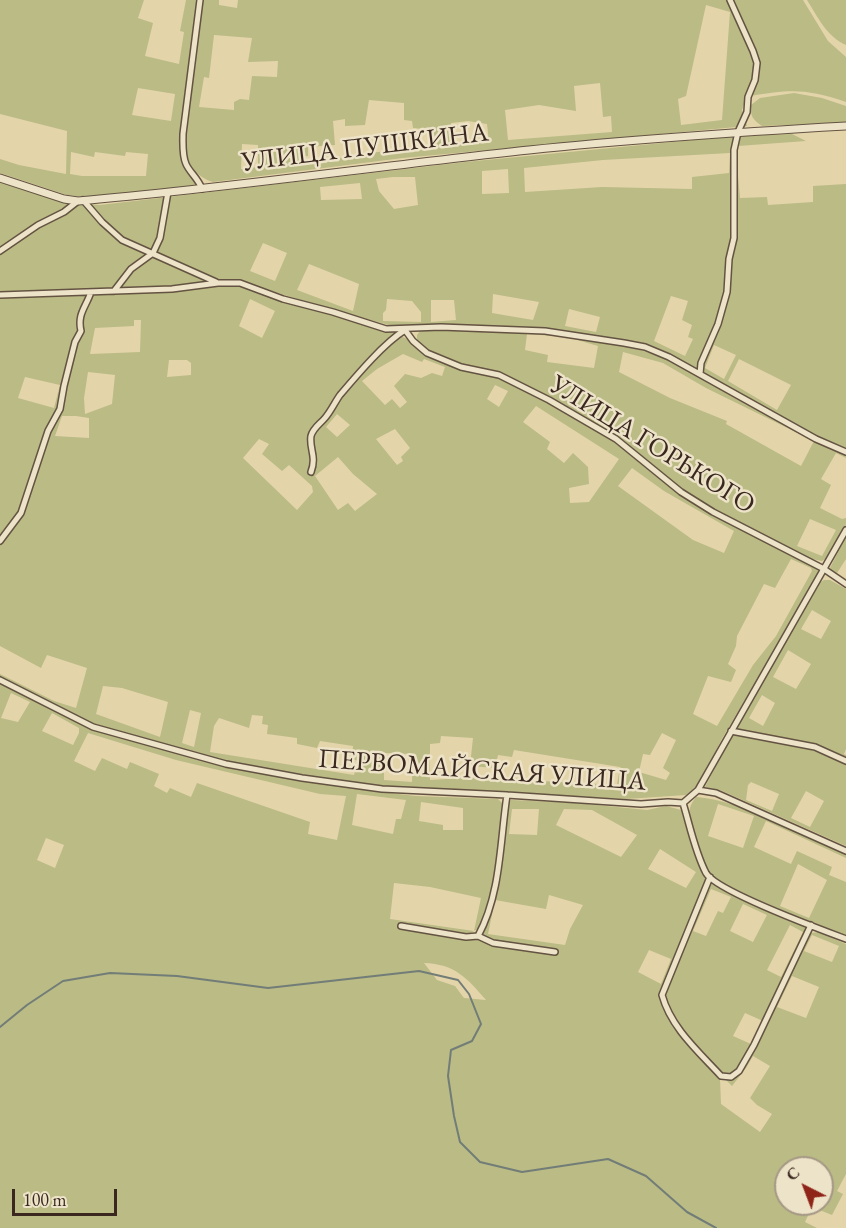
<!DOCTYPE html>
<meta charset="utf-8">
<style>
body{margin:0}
#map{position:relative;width:846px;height:1228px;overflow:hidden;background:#e4d4aa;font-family:"EB Garamond",serif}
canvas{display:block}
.north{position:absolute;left:774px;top:1156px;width:60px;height:60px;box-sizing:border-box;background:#ede3c8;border:2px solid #a59885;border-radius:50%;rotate:318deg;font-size:16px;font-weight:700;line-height:24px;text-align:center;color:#3a2820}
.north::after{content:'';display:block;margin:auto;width:21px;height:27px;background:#8f2418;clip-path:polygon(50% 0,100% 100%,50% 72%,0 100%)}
.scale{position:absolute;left:12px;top:1189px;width:105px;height:27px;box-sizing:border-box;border:3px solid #3a2820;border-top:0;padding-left:8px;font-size:18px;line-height:21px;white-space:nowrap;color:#3a2820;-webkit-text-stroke:4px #ede3c8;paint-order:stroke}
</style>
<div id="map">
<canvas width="846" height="1228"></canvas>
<div class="north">С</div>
<div class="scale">100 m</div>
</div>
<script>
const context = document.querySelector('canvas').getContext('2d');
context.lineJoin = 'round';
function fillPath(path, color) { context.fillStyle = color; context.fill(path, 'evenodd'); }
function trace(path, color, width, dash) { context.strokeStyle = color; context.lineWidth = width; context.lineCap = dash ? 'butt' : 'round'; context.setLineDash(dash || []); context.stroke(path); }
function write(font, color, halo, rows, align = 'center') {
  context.font = font + ' "EB Garamond",serif'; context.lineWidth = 5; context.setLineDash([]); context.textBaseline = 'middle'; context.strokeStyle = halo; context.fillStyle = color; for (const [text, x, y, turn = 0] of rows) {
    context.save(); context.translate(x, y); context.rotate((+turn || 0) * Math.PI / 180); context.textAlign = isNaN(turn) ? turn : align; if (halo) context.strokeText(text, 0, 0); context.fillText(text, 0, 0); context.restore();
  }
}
fillPath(new Path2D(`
 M0 0H144L138 18 153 23 145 56 179 64 184 32 180 31 186 0H197L182 116 180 149 196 182 194 186 84 197 67 195 0 173V159L19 165 66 174 67 131 0 114ZM138 88 175 94 171 121 132 115ZM71 152 94 157 95 152 125 156 126 152 148 154 146 176H82L70 174Z
 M202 0H219V5L237 8 238 0H727L747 42 754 63 752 80 742 110 747 126 403 158 213 182C197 177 189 167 185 151ZM706 5 730 12 722 120 681 125 678 99 686 96ZM214 35 252 38 248 62 278 61 277 77 252 76 249 100 240 99 234 102V110L199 107 204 77 209 78ZM600 83 603 117 611 116 612 132 508 140 505 110 539 105 576 111 574 86ZM369 100 404 103V120L412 121 413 128 431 130 432 146 369 153 304 164 303 157 308 156V147L335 145 333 121 345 119V126L365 125ZM468 121 487 124 489 142 454 144 451 123ZM242 144 258 145V167L241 169Z
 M732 0H803L828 41 846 57V102C807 89 791 89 751 96L759 62 755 46 739 17Z
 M807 0H846V45C826 36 818 17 807 0Z
 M794 93 822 98 846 106V123L762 126C753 120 750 116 751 105L760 98Z
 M792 134 806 141 738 146 737 165 740 198 767 197 768 205 813 202V186L846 184V450L814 435 702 373C703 354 717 339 721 321 733 263 733 207 736 150L739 136ZM714 345 736 355 724 379 705 368ZM739 359 791 385 777 410 728 381Z
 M735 136 731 200 732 238 728 261 726 293 717 324 700 363 699 371 651 347 607 337 549 329 466 326 400 328 319 306 241 281H224L222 286 241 285 287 301 393 332 407 339 429 355 447 363 503 380 550 402 615 440 680 494 713 513 818 568 819 573C788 628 755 683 723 737 712 756 705 783 686 795L626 799 500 792 426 790 372 785 246 766 187 752 92 723 0 677V674L54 701 76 708 87 668 47 655 41 668 0 646V542L22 513 36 476 49 431 61 410 65 385 76 342 82 328H80L74 341 59 409 42 442 34 475 20 513 0 540V182L63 202 100 205 465 162ZM730 153 729 173 692 177V189L602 187 525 192 524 168 603 160ZM508 169 509 193 482 194V171ZM393 177H415L418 205 394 209 379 191 376 179ZM360 183 362 199 321 200 320 187ZM263 243 287 253 275 281 250 271ZM309 264 359 284 353 311 297 290ZM493 294 539 302 533 320 492 313ZM671 296 688 301 682 320 692 325 688 337 693 339 685 356 654 341ZM250 299 275 311 262 338 239 326ZM387 299 412 301 421 312V322L383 321V313L386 310ZM431 300H454L456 320 431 322ZM569 309 600 317 596 332 565 326ZM134 320H141L140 352 90 354 95 328 134 326ZM403 354 422 362 424 359 445 367 442 376 432 373 421 378 405 374 394 386 407 402 400 408 392 399 385 405 362 381 377 369ZM169 360H187L191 363V375L167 377ZM88 372 115 375 112 404 85 414 84 398ZM25 377 60 385 54 408 18 398ZM495 385 508 391 499 407 487 399ZM536 406 619 459 589 502 570 503 569 488 589 484 588 467 573 453 564 463 547 449 550 442 523 422ZM337 414 350 425 337 437 326 427ZM62 416H76L89 418V438L55 436ZM395 429 410 448 401 457 403 461 397 465 376 439ZM259 439 269 444 262 454 282 471 289 465 312 486 313 492 297 510 243 458ZM338 457 353 474 377 494 355 511 348 503 338 510 315 476ZM632 468 664 491 734 531 724 553 693 540 618 486ZM791 559 811 568 812 571 776 636 753 665 717 726 693 714 708 676 731 682 736 670 728 664 736 646 737 636 764 584 775 588ZM103 686 122 688 168 702 160 737 96 714ZM190 710 201 713 194 747 182 743ZM252 715 263 716 262 724 268 725 267 734 297 738V744L317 748 320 741 353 746 352 759 358 761 354 775 210 752 214 726 219 718 249 728ZM662 733 676 740 663 768 670 773 666 780 639 772 643 754 650 755ZM441 736 473 738 470 766 495 768 498 755 512 757 514 750 620 767 617 785 541 781 508 777V779L480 777 430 780V744L440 743ZM384 753 413 754 412 782 384 780Z
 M444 330C520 332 597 331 669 360L846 454V458L836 453 821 479 831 485 820 508 842 519 846 518V524L827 558 822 561 812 559 714 510 680 489 616 438 502 375 455 362 430 351 417 340V335L420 331ZM527 334 567 337 598 346 594 368 547 362 548 355 525 350ZM623 352 663 363 706 388 814 441 801 466 726 424 727 421 670 398 619 372ZM810 519 836 530 822 556 797 546Z
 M846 536V559L837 573 846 579V582L833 573 830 568Z
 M824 580H830L846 589V749L844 754 846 755V759C806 742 778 737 736 730L737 726 821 582ZM812 610 831 621 821 639 801 629ZM788 650 811 664 796 689 773 677ZM762 695 775 703 763 726 749 718Z
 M0 682 88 728 156 748 233 769 363 790 416 796 498 799 502 803V808C496 848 497 892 479 928L469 934 399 922V927C424 932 451 940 478 939 497 918 504 833 508 802L511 800 576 803 647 810 666 806 681 810 693 851 701 870 707 879 661 995V1002L666 1012 720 1078 721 1104 760 1132 772 1114 757 1105 750 1098 770 1066 753 1056 746 1068 732 1086 726 1080 732 1079 740 1072 811 933 818 932 846 944V1174L837 1191 843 1194 832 1215 812 1207 805 1222 817 1228H0ZM11 693 30 702 18 722 1 718ZM52 713 79 728V733L73 745 42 731ZM88 733 176 760 320 794 346 796 337 840 308 834 310 822 197 783 191 797 170 788 167 793 154 786 159 774 130 762 127 769 102 758 95 771 74 761ZM357 794 406 800 401 819H396L393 834 352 825ZM421 802 463 808V830H443V825L419 821ZM512 809H539L537 835 509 834ZM564 809 592 810 637 835 621 857 556 825ZM46 838 64 845 55 868 37 860ZM660 849 696 872 686 888 648 869ZM394 883 430 887 481 898 474 931 390 919ZM549 895 583 905 570 929 565 945 488 934 495 900 546 909ZM812 935 839 946 832 962 804 951ZM649 950 671 959 661 984 638 972ZM424 963C455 964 467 978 486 1000L464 998 455 986 437 980ZM792 976 819 987 806 1018 777 1007ZM786 1168H822V1204H786Z
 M735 734 795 744 846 763V846L720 790 705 787 731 737ZM751 782 779 794 772 811 746 800 748 785ZM806 791 824 801 810 827 791 818Z
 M696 797C741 800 805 836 846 854V858L766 821 754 847 791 864 797 851 832 867 829 875 846 882V938L726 886C721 883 714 880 710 875 702 864 690 829 689 815 689 808 692 802 696 797ZM718 804 754 816 743 848 708 836ZM798 864 827 880 809 918 780 906Z
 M711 880 745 901 807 928 761 1029 737 1071 730 1075H723C700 1051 673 1028 664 995L696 918 704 893ZM711 889 731 897 723 913 718 911 706 936 693 931ZM743 904 767 915 753 942 730 931ZM790 925 803 932 781 977 767 970ZM745 1013 763 1021 751 1044 733 1036Z`), '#babb85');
trace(new Path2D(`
 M0 1027 27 1005 63 981 110 973 177 976 268 988 419 971 458 980 469 994 481 1024 472 1041 451 1050 448 1076 454 1116 460 1142 480 1162 522 1172 608 1159 646 1176 687 1212 716 1228`), '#727d78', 2);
const minor = new Path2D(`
 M200 0 183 134C183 143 182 155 186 164 190 173 198 178 202 189
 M83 200 102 222 122 240 216 282
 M0 251 38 225 64 212 78 201
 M114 291 131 269 153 253 160 238 168 192
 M0 295 172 289 218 283H240L283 299 333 312 386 329 441 327 545 331 624 343 645 347 669 357 816 439 846 452
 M700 374 701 363 718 324 727 292 729 259 734 238V150L738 132 747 112 748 97 755 80 757 63 753 51 730 0
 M311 472C317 456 309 449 311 436 313 428 320 424 325 418 331 411 335 402 340 395 357 375 384 343 405 330L413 341 427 353 461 367 499 375 549 400 616 439 681 492 713 512 824 569 846 584
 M0 541 21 513 48 431 60 409 64 386 75 342 81 331C77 314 86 307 91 292
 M0 680 93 727 226 764 302 778 382 789 507 795 641 804 668 802 683 803C690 826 695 852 706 873 716 891 822 930 846 939
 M731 731 815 747 846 761
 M698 790 716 793 846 851
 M683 803 698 790 846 530
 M710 877 662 995C671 1028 699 1052 721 1076L731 1077 739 1071 754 1045 811 925
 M401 926 466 937 478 936 493 943 555 952
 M478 936C501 894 500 841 507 795`);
const tertiary = new Path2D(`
 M0 178 64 199 78 201C229 188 378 166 529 150 634 139 740 132 846 126`);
trace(minor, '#645342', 8);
trace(tertiary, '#645342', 9);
trace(minor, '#ede3c8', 5);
trace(tertiary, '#ede3c8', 7);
write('27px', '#3a2820', '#ede3c8', [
 ["УЛИЦА ПУШКИНА",365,148,-7],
 ["УЛИЦА ГОРЬКОГО",652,445,32],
 ["ПЕРВОМАЙСКАЯ УЛИЦА",482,771,4]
]);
</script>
